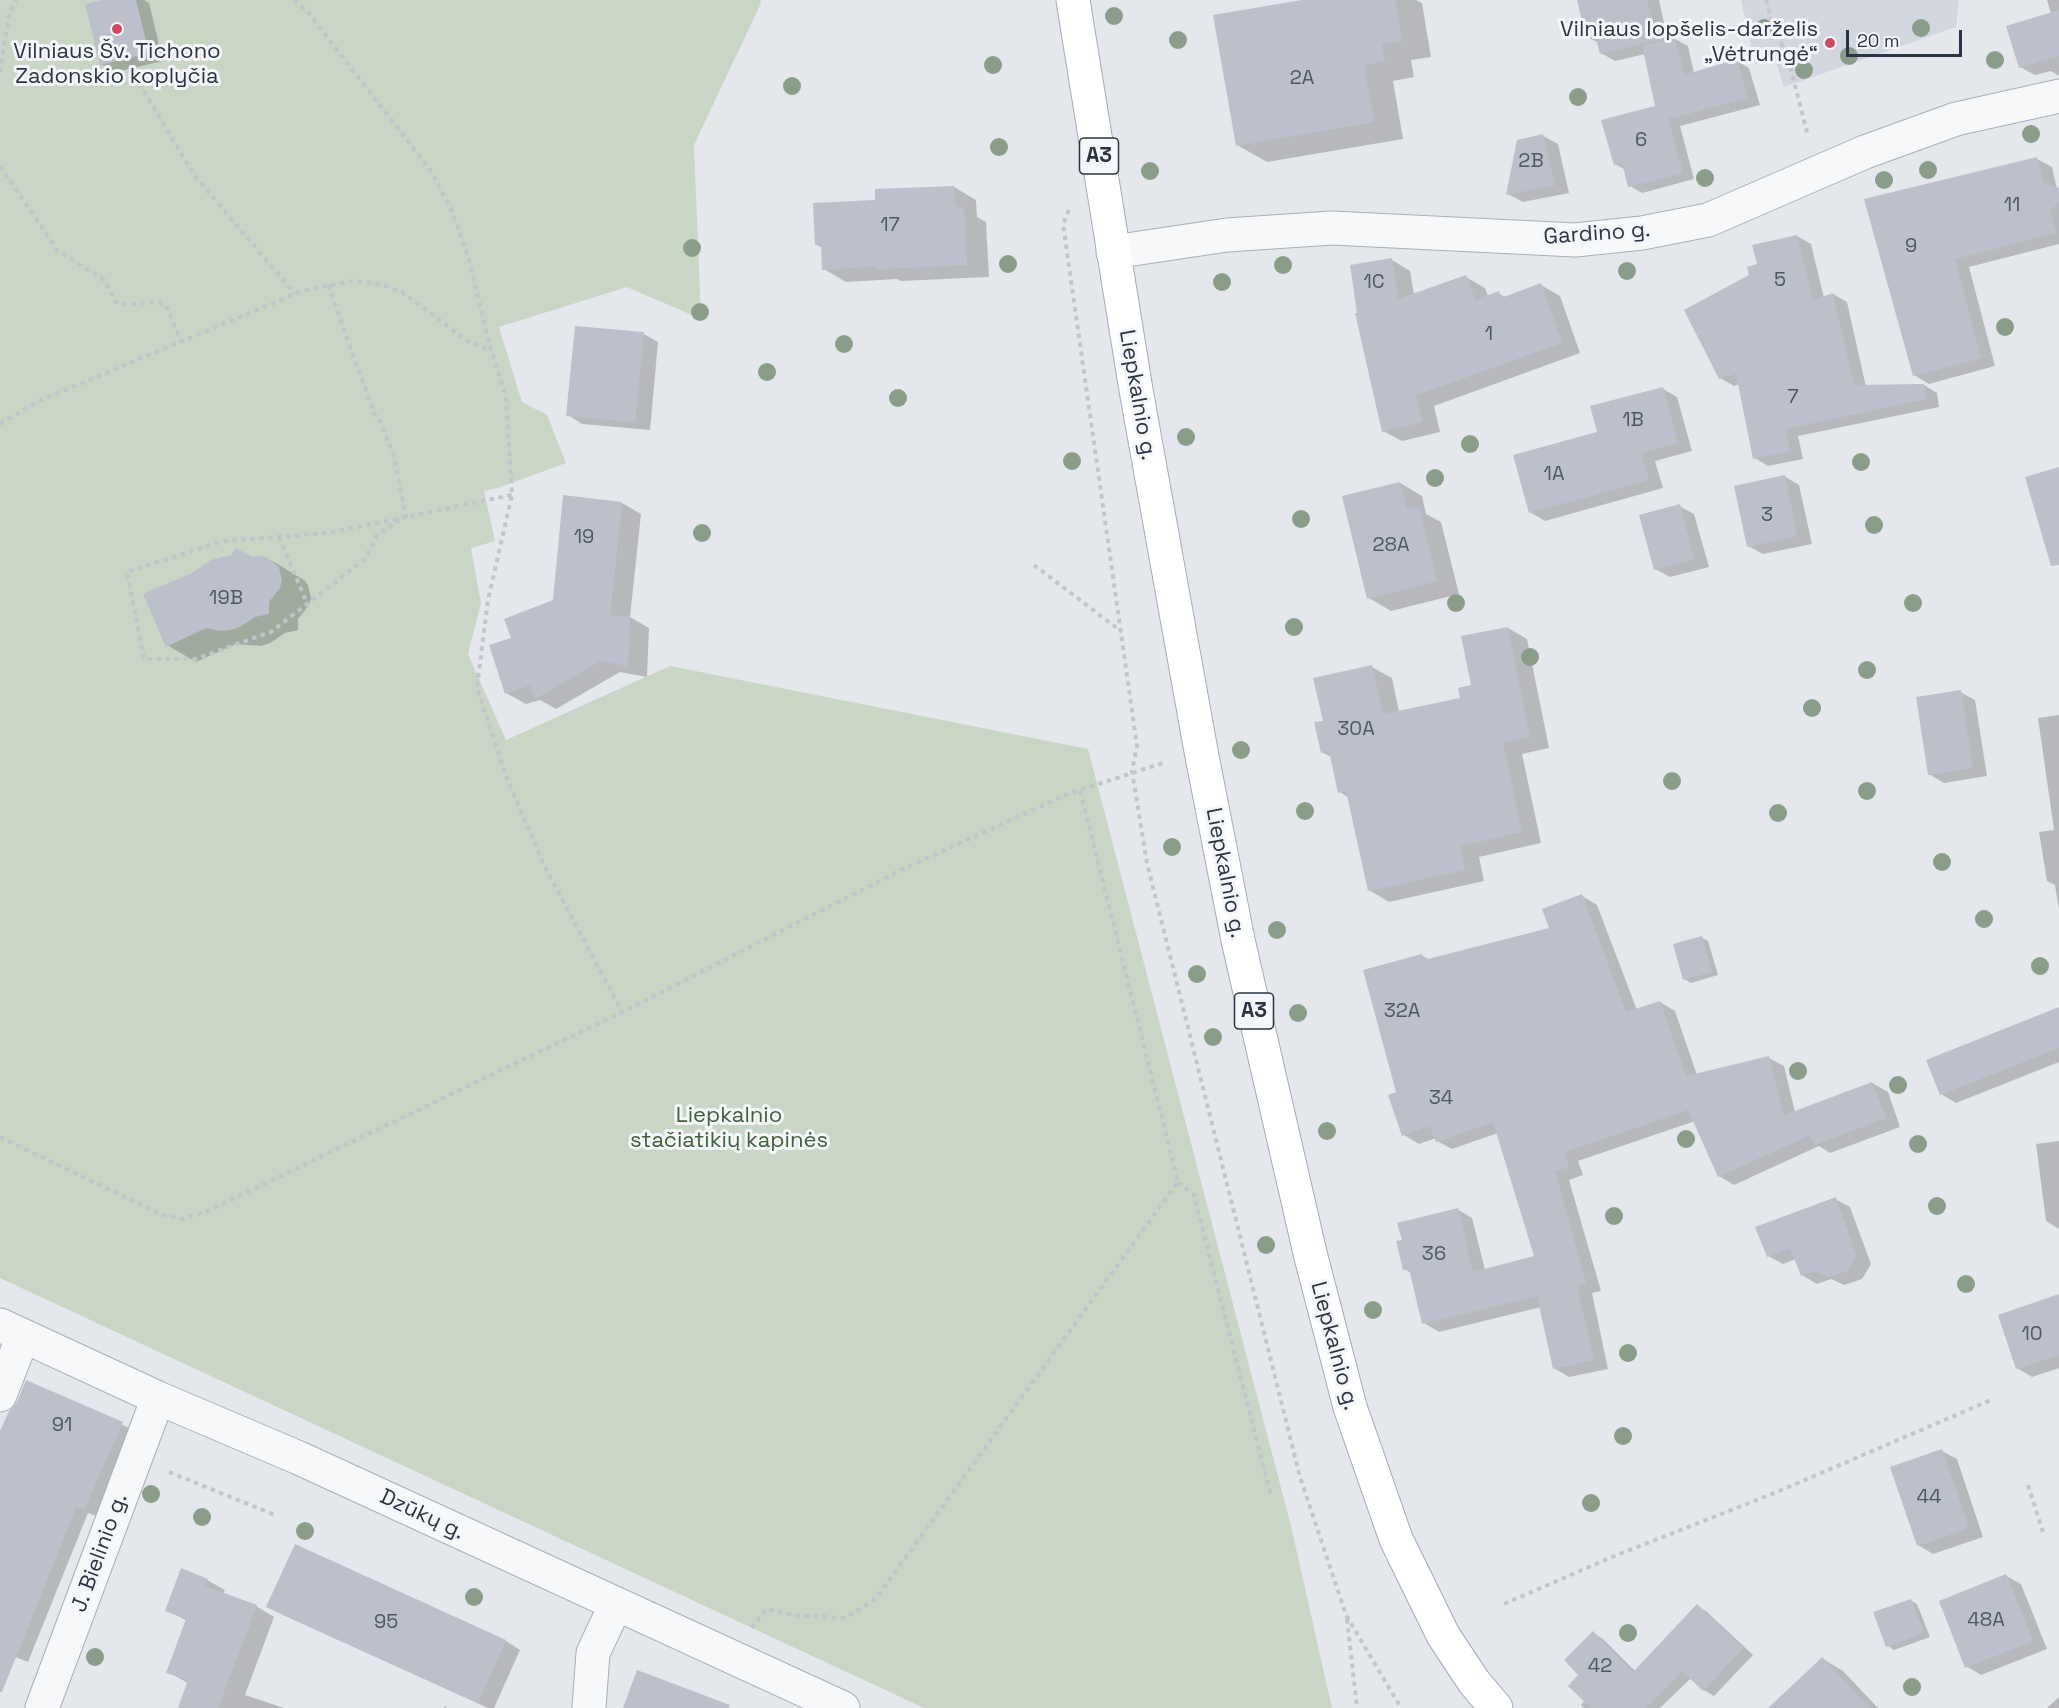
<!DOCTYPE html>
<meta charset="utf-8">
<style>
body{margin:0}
#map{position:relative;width:2059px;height:1708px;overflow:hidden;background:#e4e7ec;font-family:"Space Grotesk",sans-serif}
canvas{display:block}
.scale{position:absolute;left:1846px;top:30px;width:116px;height:27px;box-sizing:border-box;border:3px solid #2b3445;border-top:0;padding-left:8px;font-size:18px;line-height:21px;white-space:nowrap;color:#2b3445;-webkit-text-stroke:4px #f4f6f9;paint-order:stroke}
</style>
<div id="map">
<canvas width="2059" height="1708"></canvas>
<div class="scale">20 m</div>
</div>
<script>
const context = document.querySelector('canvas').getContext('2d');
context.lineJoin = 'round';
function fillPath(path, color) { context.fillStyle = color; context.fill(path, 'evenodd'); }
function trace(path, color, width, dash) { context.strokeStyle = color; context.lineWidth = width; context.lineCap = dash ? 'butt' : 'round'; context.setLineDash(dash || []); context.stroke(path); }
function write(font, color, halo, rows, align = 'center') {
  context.font = font + ' "Space Grotesk",sans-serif'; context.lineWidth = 6; context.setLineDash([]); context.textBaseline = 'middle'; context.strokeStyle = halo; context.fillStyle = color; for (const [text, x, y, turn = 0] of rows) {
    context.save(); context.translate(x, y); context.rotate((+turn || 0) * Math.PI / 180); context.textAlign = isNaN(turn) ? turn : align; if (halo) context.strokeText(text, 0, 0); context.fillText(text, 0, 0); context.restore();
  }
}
fillPath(new Path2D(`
 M1741 0H1959L1956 27 1784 87 1775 60 1755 64Z`), '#d2d6de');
fillPath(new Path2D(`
 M0 0H760L761 3 694 145 701 319 627 287 499 327 522 402 547 415 566 463 498 488 484 491 495 541 471 548 481 603 468 654 506 740 670 666 1088 749 1291 1526 1332 1708H924L0 1278Z`), '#c9d6c5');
fillPath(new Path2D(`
 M109 0H144L149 3 163 61 116 72 101 64Z
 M1311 0H1416L1422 3 1431 57 1411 60 1414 77 1393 81 1403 139 1267 162 1237 145Z
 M1578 0H1659L1668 41 1675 39 1688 46 1694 73 1737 61 1749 68 1760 105 1680 126 1694 179 1642 193 1630 186 1626 170 1615 164 1657 107 1645 54 1615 61 1601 53 1599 43 1587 37Z
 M2047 0H2059V76L2051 71 2035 75 2020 67 2051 14Z
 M1543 136 1558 144 1569 193 1523 202 1508 194Z
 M2037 159 2052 167 2057 189H2059V244L1969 267 1995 366 1929 384 1914 375 1866 200Z
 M954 187 976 200 977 217 986 222 989 277 901 281 897 279 846 282 824 269 823 248 817 245 877 201 876 191Z
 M1797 236 1811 244 1824 298 1833 294 1847 302 1866 387 1924 385 1937 393 1939 407 1798 436 1803 459 1768 466 1755 458 1739 384 1734 386 1720 378 1751 276 1759 265Z
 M1392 260 1410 271 1414 295 1466 277 1485 288 1488 296 1498 293 1507 298 1541 285 1560 296 1580 353 1434 406 1440 432 1402 441 1383 431Z
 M644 334 658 342 650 430 582 424 568 415Z
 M1663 389 1677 397 1692 451 1655 461 1663 488 1545 521 1530 512 1599 433Z
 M1784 476 1799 485 1812 544 1763 554 1748 546Z
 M1400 483 1422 496 1426 514 1441 522 1459 594 1391 611 1369 598Z
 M622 503 641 514 630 617 649 628 647 677 620 672 556 709 540 700 526 704 506 693 513 639 554 601Z
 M1679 506 1694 514 1709 567 1670 577 1655 569Z
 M261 557 274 562 304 580 308 585 311 598 309 605 298 619V630L285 633 270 643 261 646 236 644 196 662 167 645Z
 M1508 628 1527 639 1549 748 1522 754 1541 843 1479 857 1484 881 1389 902 1369 890 1348 797 1340 792 1331 757 1322 752 1325 722 1372 667 1392 678 1399 712 1461 699 1472 686Z
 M1960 692 1975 700 1987 776 1944 783 1929 774Z
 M2059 715V910L2055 885 2047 881 2039 832 2054 830 2038 718Z
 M1582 896 1597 905 1637 1010 1660 1002 1675 1011 1697 1075 1769 1058 1784 1066 1795 1112 1872 1083 1888 1092 1900 1127 1830 1153 1819 1146 1734 1185 1719 1176 1695 1121 1578 1161 1583 1175 1569 1180 1601 1291 1592 1293 1608 1369 1569 1377 1554 1368 1541 1307 1439 1332 1424 1323 1411 1273 1405 1269 1457 1209 1472 1218 1485 1270 1536 1257 1498 1133 1452 1149 1437 1141 1436 1138 1419 1144 1404 1135 1397 1093 1422 956 1430 960 1551 929Z
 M1701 937 1708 941 1718 975 1691 983 1684 979Z
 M2059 1013V1062L1956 1103 1941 1094Z
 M2059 1141V1229L2046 1221 2036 1144Z
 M1835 1199 1850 1207 1871 1264 1862 1279 1844 1285 1831 1279 1817 1284 1802 1275 1796 1259 1783 1264 1768 1256Z
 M2059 1296V1368L2032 1377 2017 1368Z
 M27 1382 134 1430 96 1516 88 1513 28 1662 0 1651V1434L19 1403Z
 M1942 1451 1957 1459 1983 1537 1933 1554 1918 1545Z
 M296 1546 506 1641 520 1650 494 1708H488L283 1615 268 1606Z
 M2006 1576 2021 1584 2047 1649 1981 1675 1966 1666Z
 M207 1580 225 1590 223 1594 256 1606 274 1617 245 1695 284 1708H180L188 1683 168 1672 187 1621 167 1610Z
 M1910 1600 1917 1604 1930 1637 1894 1650 1888 1646Z
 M1697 1606 1707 1612 1753 1655 1714 1696 1704 1690 1691 1678 1660 1708H1584L1581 1705 1585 1700 1581 1675 1593 1633 1603 1639 1636 1672Z
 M1823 1659 1843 1671 1878 1708H1771Z
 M2059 1697V1708H2047Z`), '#0003');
fillPath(new Path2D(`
 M102 0H136L149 53 100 65 85 4Z
 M1302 0H1395L1402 41 1382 44 1385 61 1364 65 1374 122 1236 146 1213 15Z
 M1577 0H1647L1657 40 1600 54 1595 35 1586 38Z
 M2059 10V56L2019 68 2006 26Z
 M1675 38 1684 75 1737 59 1748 98 1668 119 1683 173 1628 187 1622 163 1614 165 1601 120 1655 106 1642 45Z
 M1543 134 1555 185 1506 195 1517 140Z
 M2037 157 2043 183 2059 188V202L2050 211 2056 233 1955 259 1981 358 1913 376 1864 199Z
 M954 186 956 207H964L967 265 878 269 877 266 822 270 821 245H815L813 203 875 200V189Z
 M1797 235 1813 300 1833 293 1854 385 1924 384 1926 399 1785 429 1790 451 1753 459 1736 374 1719 379 1684 310 1749 275 1747 267 1757 264 1752 245Z
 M1392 258 1398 299 1466 275 1475 300 1499 291 1501 298 1541 283 1562 343 1416 395 1422 422 1382 432 1355 313H1357L1350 265Z
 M575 326 644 332 635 422 566 416Z
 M1663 387 1678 443 1641 453 1649 480 1529 513 1513 455 1597 432 1590 406Z
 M2059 467V565L2051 566 2025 477Z
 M1785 475 1797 536 1747 547 1734 486Z
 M1400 482 1407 510 1419 507 1437 581 1367 599 1342 496Z
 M563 495 622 502 610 616H630L628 666 600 661 535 699 530 685 505 694 489 645 511 638 504 619 553 600Z
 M1680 504 1694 559 1654 570 1639 515Z
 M236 548 252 557 261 556 268 558 279 567 282 581 280 588 269 602V614L255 617 240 627 231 630 220 631 206 628 166 647 143 594 192 573 211 560 231 555Z
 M1508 627 1530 737 1503 743 1522 832 1460 846 1465 870 1368 891 1346 791 1338 793 1329 751 1321 753 1314 722 1323 721 1313 678 1372 665 1383 714 1460 698 1458 688 1471 685 1461 636Z
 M1961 690 1973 768 1928 775 1916 697Z
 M1582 894 1626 1012 1660 1001 1686 1076 1769 1056 1784 1115 1872 1082 1886 1118 1814 1145 1810 1135 1718 1177 1688 1110 1564 1152 1569 1167 1555 1171 1586 1283 1577 1285 1594 1360 1553 1369 1537 1296 1422 1324 1409 1269 1403 1270 1396 1241 1402 1240 1397 1223 1458 1208 1473 1272 1534 1256 1493 1122 1436 1142 1430 1126 1402 1136 1388 1095 1396 1092 1363 970 1422 954 1424 960 1549 928 1542 909Z
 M1702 936 1712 972 1683 980 1673 944Z
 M2059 1007V1048L1940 1095 1926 1060Z
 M1836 1197 1856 1255 1847 1271 1828 1277 1815 1271 1801 1276 1790 1248 1767 1257 1755 1227Z
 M2059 1294V1355L2016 1369 1998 1315Z
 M26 1380 123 1422 84 1510 76 1507 2 1692H0V1431L9 1411 17 1402Z
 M1942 1449 1969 1528 1917 1546 1890 1467Z
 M295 1544 506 1640 478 1703 266 1607Z
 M181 1568 208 1579 205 1586 257 1605 218 1708H178L188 1680 166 1673 186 1619 165 1611Z
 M2006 1574 2033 1641 1965 1668 1939 1601Z
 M1911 1599 1924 1633 1886 1647 1873 1612Z
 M1697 1604 1743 1648 1703 1691 1682 1671 1645 1708H1591L1568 1686 1578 1675 1564 1660 1593 1631 1633 1672Z
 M1822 1657 1870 1708H1768L1814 1665Z
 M637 1670 730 1705 729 1708H623Z`), '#bbc0ca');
const street = new Path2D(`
 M1113 252 1227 235 1332 228 1575 240 1642 233 1708 220 1865 152 1956 119 2059 96
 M0 1325 158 1398 299 1458 843 1708
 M0 1395 23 1336
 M42 1708 158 1398
 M589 1708 593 1653 616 1604`);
const primary = new Path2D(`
 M1073 0 1136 390 1201 751 1238 940 1310 1253 1350 1407 1396 1539 1443 1635 1474 1682 1496 1708`);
trace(street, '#a9aeb7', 35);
trace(primary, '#a3abb8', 35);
trace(new Path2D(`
 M294 0 307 11 431 171 452 211 468 256 491 350 506 396 512 495 488 600 477 688 506 776 544 865 622 1012
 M1766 0 1774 30 1787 54 1808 136
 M130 68 194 175 295 294
 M0 72 9 14 16 0
 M0 166 58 251 104 280 116 302C133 308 150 298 166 305L181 342
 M1069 210 1063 224 1137 746 1132 771 1147 863 1300 1477 1346 1615 1401 1708
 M329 285C343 330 360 374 376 418L380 421 394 456 406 516 377 535 365 559 271 632 195 659H144L127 572 223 541 328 533 512 495
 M0 424 39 401 302 291 352 281 380 284 402 292 469 342 490 350
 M279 537 307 603
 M1034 565 1122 632
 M0 1137 160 1214 183 1219 210 1210 622 1012 905 868 1068 794 1166 762
 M1178 1182 1194 1195 1271 1496
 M169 1472 275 1515
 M2028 1485 2043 1532
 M1504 1604 1612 1557 1777 1492 1991 1400
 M1347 1619 1357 1708
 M752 1628 766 1609 794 1615 846 1618 876 1598 1178 1182 1080 790
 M444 1707 446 1708`), '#c2c5cb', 4, [4.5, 4.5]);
trace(street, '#f7f8fa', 33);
trace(primary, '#fff', 33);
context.fillStyle = '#899d89';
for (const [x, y] of [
 [1114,16],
 [1764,28],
 [1921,28],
 [1178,40],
 [1849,56],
 [1995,60],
 [993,65],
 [1804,70],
 [792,86],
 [1578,97],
 [2031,134],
 [999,147],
 [1928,170],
 [1150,171],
 [1705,178],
 [1884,180],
 [692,248],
 [1008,264],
 [1283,265],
 [1627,271],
 [1222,282],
 [700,312],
 [2005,327],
 [844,344],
 [767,372],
 [898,398],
 [1186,437],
 [1470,444],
 [1072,461],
 [1861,462],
 [1435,478],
 [1301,519],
 [1874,525],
 [702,533],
 [1456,603],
 [1913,603],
 [1294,627],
 [1530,657],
 [1867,670],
 [1812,708],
 [1241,750],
 [1672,781],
 [1867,791],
 [1305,811],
 [1778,813],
 [1172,847],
 [1942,862],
 [1984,919],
 [1277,930],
 [2040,966],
 [1197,974],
 [1298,1013],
 [1213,1037],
 [1798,1071],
 [1898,1085],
 [1327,1131],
 [1686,1139],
 [1918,1144],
 [1937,1206],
 [1614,1216],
 [1266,1245],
 [1966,1284],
 [1373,1310],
 [1628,1353],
 [1623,1436],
 [151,1494],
 [1591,1503],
 [202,1517],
 [305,1531],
 [474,1597],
 [1628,1633],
 [95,1657],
 [1912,1687]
]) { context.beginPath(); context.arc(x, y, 9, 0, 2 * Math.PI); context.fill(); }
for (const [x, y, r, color] of [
 [117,29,6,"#d1495b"],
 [1830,43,6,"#d1495b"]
]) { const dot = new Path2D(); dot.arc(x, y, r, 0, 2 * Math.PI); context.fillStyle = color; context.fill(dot); trace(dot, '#f4f6f9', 2); }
write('20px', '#4f5766', null, [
 ["2A",1302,79],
 ["6",1641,141],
 ["2B",1531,162],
 ["11",2012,206],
 ["17",890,226],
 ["9",1911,247],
 ["5",1780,281],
 ["1C",1374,283],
 ["1",1489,335],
 ["7",1793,398],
 ["1B",1633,421],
 ["1A",1554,475],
 ["3",1767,516],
 ["19",584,538],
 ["28A",1391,546],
 ["19B",226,599],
 ["30A",1356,730],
 ["32A",1402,1012],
 ["34",1441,1099],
 ["36",1434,1255],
 ["10",2032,1335],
 ["91",62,1426],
 ["44",1929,1498],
 ["48A",1986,1621],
 ["95",386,1623],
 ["42",1600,1667]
]);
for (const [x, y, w] of [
 [1099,156,39],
 [1254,1011,39]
]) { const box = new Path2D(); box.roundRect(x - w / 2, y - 18, w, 36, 4.5); context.fillStyle = '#f4f6f9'; context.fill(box); trace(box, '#2b3445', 1.5); }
write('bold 21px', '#2b3445', null, [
 ["A3",1099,156],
 ["A3",1254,1011]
]);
write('22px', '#2b3445', '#f4f6f9', [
 ["Vilniaus lopšelis-darželis",1818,30],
 ["„Vėtrungė“",1818,55],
 ["Vilniaus Šv. Tichono",117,52,"center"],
 ["Zadonskio koplyčia",117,77,"center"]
], 'right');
write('22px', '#2b3445', '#f4f6f9', [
 ["Gardino g.",1597,234,-4],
 ["Liepkalnio g.",1137,395,80],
 ["Liepkalnio g.",1225,873,79],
 ["Liepkalnio g.",1334,1346,75],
 ["Dzūkų g.",422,1515,25],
 ["J. Bielinio g.",100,1553,-70]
]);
write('22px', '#3f6138', '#f4f6f9', [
 ["Liepkalnio",729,1116],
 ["stačiatikių kapinės",729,1141]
]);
</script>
